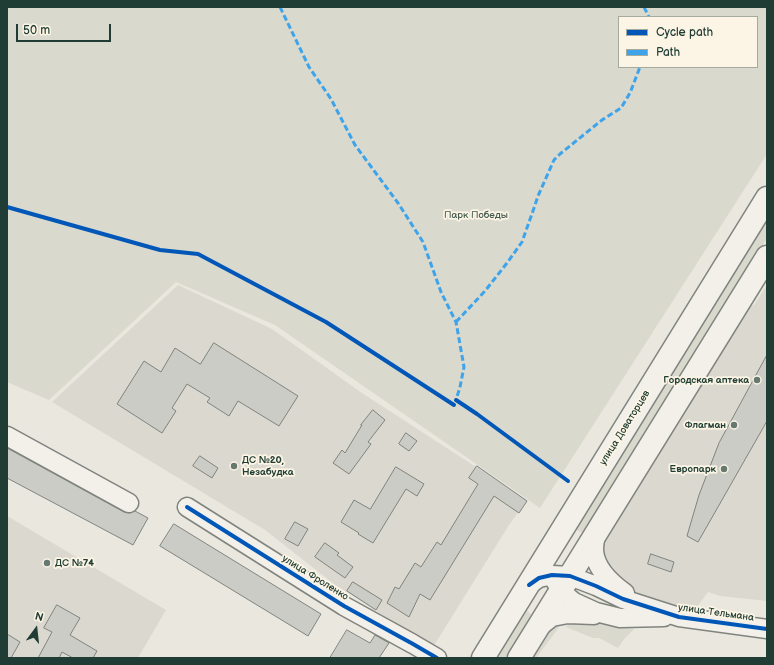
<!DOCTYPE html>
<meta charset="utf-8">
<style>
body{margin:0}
#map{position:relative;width:774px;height:665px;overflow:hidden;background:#eae7df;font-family:"Balsamiq Sans",sans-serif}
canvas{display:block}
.frame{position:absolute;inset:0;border:8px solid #1f3d34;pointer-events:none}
.legend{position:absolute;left:618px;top:16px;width:140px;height:52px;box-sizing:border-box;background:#fcf5e5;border:1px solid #a4ab9e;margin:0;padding:5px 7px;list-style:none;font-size:12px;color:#1f3d34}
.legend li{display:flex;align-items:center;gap:8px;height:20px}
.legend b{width:20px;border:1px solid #a4ab9e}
.north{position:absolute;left:16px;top:609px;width:40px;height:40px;-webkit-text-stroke:3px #fcf5e5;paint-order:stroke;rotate:15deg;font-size:11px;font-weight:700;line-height:16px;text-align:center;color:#1f3d34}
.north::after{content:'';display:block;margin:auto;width:14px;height:18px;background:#1f3d34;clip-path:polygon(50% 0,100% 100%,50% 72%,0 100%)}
.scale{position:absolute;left:16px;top:24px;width:95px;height:18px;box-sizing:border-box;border:2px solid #1f3d34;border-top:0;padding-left:5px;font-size:12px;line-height:14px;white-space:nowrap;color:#1f3d34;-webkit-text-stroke:3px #fcf5e5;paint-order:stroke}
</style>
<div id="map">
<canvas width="774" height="665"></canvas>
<div class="frame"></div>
<ul class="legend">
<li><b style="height:5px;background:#0057b8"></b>Cycle path</li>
<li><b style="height:5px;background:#3da4eb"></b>Path</li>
</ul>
<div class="north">N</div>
<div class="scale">50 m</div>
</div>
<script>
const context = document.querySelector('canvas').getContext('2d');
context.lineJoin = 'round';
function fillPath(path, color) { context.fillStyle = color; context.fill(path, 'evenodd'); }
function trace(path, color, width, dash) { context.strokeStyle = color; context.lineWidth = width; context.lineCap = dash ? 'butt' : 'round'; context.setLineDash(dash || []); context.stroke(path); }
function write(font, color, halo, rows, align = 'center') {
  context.font = font + ' "Balsamiq Sans",sans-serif'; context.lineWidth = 3.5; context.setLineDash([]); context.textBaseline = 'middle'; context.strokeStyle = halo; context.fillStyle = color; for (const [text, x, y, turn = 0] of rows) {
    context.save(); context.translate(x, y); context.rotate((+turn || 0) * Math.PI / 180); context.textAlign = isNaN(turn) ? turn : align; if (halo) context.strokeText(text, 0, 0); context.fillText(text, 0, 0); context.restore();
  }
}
fillPath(new Path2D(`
 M178 285 272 329 362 393 527 500 509 525 433 647 334 584 265 530 52 402Z
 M767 285V601L720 596 708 592 697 607H669L638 595 625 586 603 558 600 540 678 423 683 404 735 314 754 305Z
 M7 516 166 610 138 658H7Z`), '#dbd9cf');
fillPath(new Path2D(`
 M7 7H767V154L540 508 275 325 176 282 49 400 7 382ZM619 17H757V67H619Z
 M767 220V238L585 533H582L577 530V528Z
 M527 611 531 614 532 617 506 658H497L525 612Z
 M564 618 557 630 536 658H526L540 635Z
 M572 620 591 621 618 624 634 629 625 638 618 648 599 638H593L566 627Z`), '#dad9cd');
const building = new Path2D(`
 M214 343 298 396 279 426 238 401 229 416 207 402 210 398 187 384 172 408 176 411 162 433 117 404 144 361 161 372 175 348 200 364Z
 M767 355V421L698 542 687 536 699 495 719 443Z
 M373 410 385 420 368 442 371 444 349 474 333 463 342 450 345 453 362 425H361Z
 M406 433 417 441 409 451 399 444Z
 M7 448 124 512 130 513 135 511 148 518 133 545 7 478Z
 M200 456 218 468 212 478 193 466Z
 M477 466 527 501 519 513 494 496 430 600 420 594 409 617 387 603 395 587 399 589 415 563 421 567 437 542 441 545 478 484 469 478Z
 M396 467 424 484 417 496 406 489 373 543 358 534 359 533 341 522 354 500 370 509Z
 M295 522 308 529 298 546 285 539Z
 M174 524 321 614 308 636 160 546Z
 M325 543 339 553 337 555 353 567 345 578 315 557Z
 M651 554 674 562 671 572 648 564Z
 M353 582 382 600 376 610 347 591Z
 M57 605 80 618 70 635 97 651 93 658H73L62 652 59 658H38L52 632 44 628Z
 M347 630 370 643 375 635 389 643 379 658H330Z
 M7 634 20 642 11 658H7Z`);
fillPath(building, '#ccccc6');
trace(building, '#80847f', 1);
const minor = new Path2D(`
 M7 436 129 503
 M187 507 344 606 413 644 437 658
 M596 534C595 539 594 545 594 550 595 568 611 583 625 593
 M554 579 561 591 574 602 596 612 620 618 664 617
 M529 585 539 578 552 575 570 576 596 586 623 599 679 617 767 629
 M538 628 552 617 568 614 594 615`);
const major = new Path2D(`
 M483 658 767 198
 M519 658 767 257`);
trace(minor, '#80847f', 21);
trace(major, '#80847f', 25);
trace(minor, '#f3f0ea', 18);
trace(major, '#f3f0ea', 22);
trace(new Path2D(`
 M280 7 309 67 331 99 355 145 398 203 423 242 441 292 456 322 464 367 460 387 456 400
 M644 7 649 17
 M456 322 485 291 507 263 522 242 534 208 538 196 554 160 560 154 602 120 621 108 630 93 640 67`), '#3da4eb', 3, [6, 3]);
trace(new Path2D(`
 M7 207 160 250 198 254 326 322 454 405
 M456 400 477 414 568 481
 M187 507 344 606 413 644 437 658
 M529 585 539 578 552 575 570 576 596 586 623 599 679 617 767 629`), '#0057b8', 4);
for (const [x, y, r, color] of [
 [757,380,4,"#667870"],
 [734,425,4,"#667870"],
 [234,466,4,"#667870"],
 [724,469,4,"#667870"],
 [47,563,4,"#667870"]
]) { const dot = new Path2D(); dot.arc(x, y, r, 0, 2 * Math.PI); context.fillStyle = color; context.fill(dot); trace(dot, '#fcf5e5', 1.5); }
write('10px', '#425a50', '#fcf5e5', [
 ["Парк Победы",476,215]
]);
write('bold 10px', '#1f3d34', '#fcf5e5', [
 ["Городская аптека",749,380],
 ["Флагман",726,425],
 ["ДС №20,",242,460,"left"],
 ["Незабудка",242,472,"left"],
 ["Европарк",716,469],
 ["ДС №74",55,563,"left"]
], 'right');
write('10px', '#1f3d34', '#fcf5e5', [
 ["улица Доваторцев",625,428,-58],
 ["улица Фроленко",315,578,32],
 ["улица Тельмана",716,613,8]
]);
</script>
